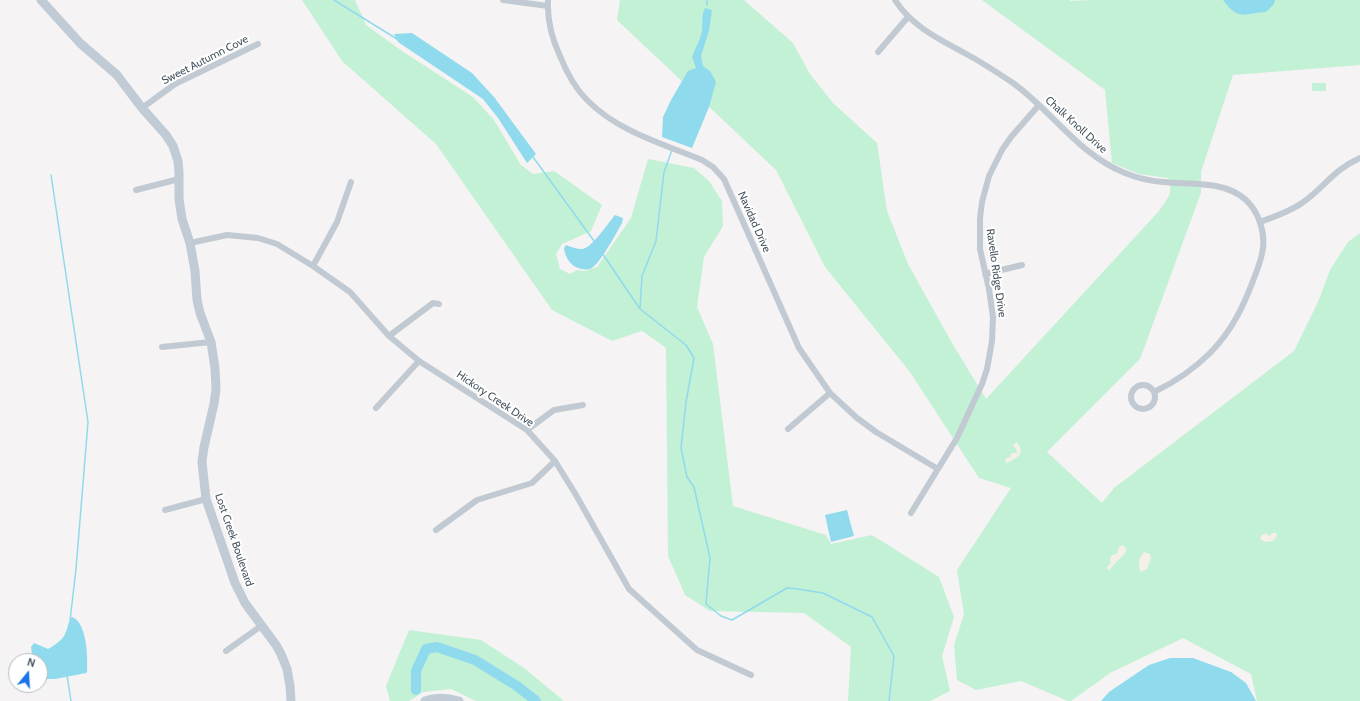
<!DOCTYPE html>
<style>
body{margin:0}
#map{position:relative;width:1360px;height:701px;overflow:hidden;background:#f5f3f3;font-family:Cabin,sans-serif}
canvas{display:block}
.north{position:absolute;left:8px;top:653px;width:40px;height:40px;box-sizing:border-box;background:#fff;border:1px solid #b7bbc0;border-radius:50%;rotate:18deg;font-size:11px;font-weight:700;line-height:16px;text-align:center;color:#4a5661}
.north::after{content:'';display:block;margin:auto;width:14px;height:18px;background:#1a73e8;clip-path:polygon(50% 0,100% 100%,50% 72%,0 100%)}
</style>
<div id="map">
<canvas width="1360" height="701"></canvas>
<div class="north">N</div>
</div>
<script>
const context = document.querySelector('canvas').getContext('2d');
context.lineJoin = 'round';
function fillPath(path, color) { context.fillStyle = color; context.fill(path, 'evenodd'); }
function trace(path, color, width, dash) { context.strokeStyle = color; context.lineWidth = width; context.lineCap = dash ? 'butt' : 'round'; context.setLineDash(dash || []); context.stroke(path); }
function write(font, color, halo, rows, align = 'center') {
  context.font = font + ' Cabin,sans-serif'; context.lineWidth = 4; context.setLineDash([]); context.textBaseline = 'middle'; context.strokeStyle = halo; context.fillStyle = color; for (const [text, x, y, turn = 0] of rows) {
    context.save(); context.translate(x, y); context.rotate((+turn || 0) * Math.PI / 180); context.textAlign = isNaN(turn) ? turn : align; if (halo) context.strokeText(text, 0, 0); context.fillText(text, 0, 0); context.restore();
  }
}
fillPath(new Path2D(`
 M302 0H355L366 25 402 51 473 97 494 120 521 165 533 174 554 171 602 205 591 231 562 244 556 254 560 269 570 274 577 270 585 271 597 267 631 218 648 159 694 168 709 181 722 201 723 226 704 257 697 307 713 344 733 506 826 535 831 544 872 535 939 577 954 617 942 656 950 691 930 701H848L851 647 804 613 710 611 685 595 668 556 666 348 642 331 612 341 552 310 436 144 342 61Z
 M620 0H744L793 43 810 74 833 103 877 143 887 211 908 264 952 343 986 399 1159 211C1167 199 1174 194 1168 178L1139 174 1112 163 1105 90 982 0H1070V1L1091 0H1360V65L1233 75 1201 172V193L1140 359 1047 452 1102 503 1114 488 1294 351 1318 302 1330 270 1348 242 1360 233V701H1257L1251 674 1183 638 1110 673 1071 701H1068L1021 681 976 690 957 680 954 645 964 614 957 570 1011 488 979 478 910 372 825 267 776 170 617 20Z
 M1312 83H1326V91H1312Z
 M409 630 481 640 524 668 564 701H476L451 689 423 692 409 701H390L386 686Z`), '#c3f1d5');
fillPath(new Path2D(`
 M1017 442 1021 450 1020 455C1016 457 1012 462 1006 463L1005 459 1010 457 1012 453H1017V451L1013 445Z
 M1265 533 1270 536 1272 533H1276L1277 536 1273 541 1265 542 1260 539 1261 536Z
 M1122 545 1126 548V552L1109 570 1107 569 1108 566 1111 563 1110 558 1112 555 1117 554 1119 547Z
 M1144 552 1150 554 1151 558 1147 569 1141 572C1137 566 1139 556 1144 552Z`), '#f5f0e5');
fillPath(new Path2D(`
 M1223 0H1275L1274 4 1266 12C1244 13 1239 22 1223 0Z
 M705 8 712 10 709 31 701 56 703 66 710 71 716 82 709 107 692 148 662 137 663 117 671 100 688 71 696 68 692 57C695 49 700 40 702 31 703 23 701 16 705 8Z
 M412 33 472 73 494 97 536 154 527 163 498 118 483 99 398 42 394 34Z
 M615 215 623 218 622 223C617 232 599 266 590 269 585 270 582 269 578 268 570 265 565 257 564 248L566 245C571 247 577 249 582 249 591 249 609 222 615 215Z
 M847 510 854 536 831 542 825 515Z
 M72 617C87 622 88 658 87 672L86 673 55 679H40V661H33L31 647 34 643 48 649C53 646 61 641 64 636 68 630 67 623 72 617Z
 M1170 658H1193L1231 672 1246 683 1256 701H1101L1109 692 1149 665Z`), '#90daee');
trace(new Path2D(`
 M334 0 397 39
 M707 0V5
 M533 157 594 241
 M51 175 88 422 76 569 70 621
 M602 253 640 309 686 345 694 358 686 402 681 448 687 477 694 487 710 558 706 604 721 616 732 620 787 588 798 589 823 593 872 617 894 656 889 701
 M640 309 642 276 656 241 664 172 672 150
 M67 675 71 701`), '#90daee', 1.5);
trace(new Path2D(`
 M416 690V671L426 649 437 647 475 660 517 686 536 701`), '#90daee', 10);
trace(new Path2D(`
 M503 0 548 6
 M548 0C547 19 552 39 560 56 566 71 575 88 587 100 617 131 663 144 702 160L713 167 724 179 799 348 830 393 857 418 876 432 938 469
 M895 0C912 27 941 40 968 55 983 63 998 73 1013 83 1052 111 1079 155 1125 173 1137 178 1150 181 1163 182 1190 185 1224 180 1246 200 1258 211 1265 231 1263 248 1262 257 1259 265 1256 273 1245 303 1233 330 1210 353 1194 369 1175 382 1154 392
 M878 52 908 17
 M142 108 175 84 258 44
 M136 190 179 179
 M1260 222C1274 217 1289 212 1302 203 1324 188 1333 170 1360 158
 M190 243 227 235 258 238 277 244 313 266 350 292 389 336 419 361 527 430 555 461 576 495 629 589 697 650 751 675
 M313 266 337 222 351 182
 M985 274 1022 265
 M389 336 433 303 439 304
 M162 347 211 342
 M1131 397a12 12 0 1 1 24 0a12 12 0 1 1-24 0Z
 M376 408 419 361
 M788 429 830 393
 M527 430 554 410 583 405
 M165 510 206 499
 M911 513 957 438 982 384 987 369 992 341 993 317 989 289 980 249V218L982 202 989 176 1002 150 1011 137 1039 105
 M436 530 477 500 532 483 555 461
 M226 651 261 626`), '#c1cad2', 6);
trace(new Path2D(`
 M41 0 80 43 117 75 142 108 166 135 173 146 178 161 179 172V199L182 219 190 243 195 271 197 300 200 313 211 342 215 368 216 389 214 404 204 447 202 462 206 499 235 583 245 603 276 645 281 654 287 669 290 686 291 701
 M425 701C436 697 448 698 459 701`), '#c1cbd6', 9);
write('11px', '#4a5661', '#fff', [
 ["Sweet Autumn Cove",205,60,-27],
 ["Chalk Knoll Drive",1076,125,42],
 ["Navidad Drive",754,222,66],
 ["Ravello Ridge Drive",996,273,82],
 ["Hickory Creek Drive",495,399,34],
 ["Lost Creek Boulevard",234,540,71]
]);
</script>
